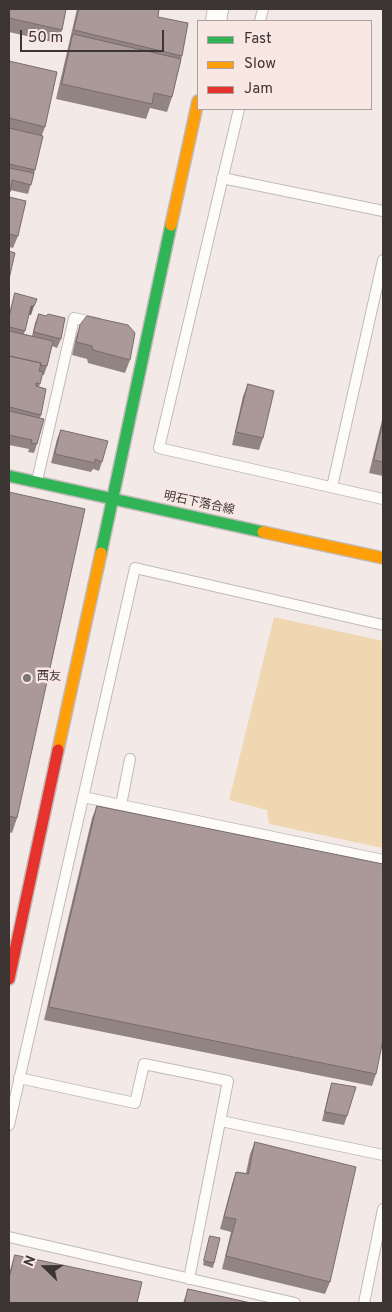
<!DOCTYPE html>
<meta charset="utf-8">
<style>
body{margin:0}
#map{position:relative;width:392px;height:1312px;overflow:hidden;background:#f3eae7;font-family:Overpass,sans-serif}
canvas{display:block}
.frame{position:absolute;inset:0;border:10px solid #3c3533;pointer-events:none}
.legend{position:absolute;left:197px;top:20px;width:175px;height:90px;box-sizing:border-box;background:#f8e7e2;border:1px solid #ada09c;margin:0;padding:6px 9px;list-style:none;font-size:15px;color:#3c3533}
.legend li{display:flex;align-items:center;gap:10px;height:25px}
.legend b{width:25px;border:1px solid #ada09c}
.north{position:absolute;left:20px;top:1242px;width:50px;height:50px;-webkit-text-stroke:4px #f8e7e2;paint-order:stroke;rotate:292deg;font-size:14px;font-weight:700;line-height:20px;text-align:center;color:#3c3533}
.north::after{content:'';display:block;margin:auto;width:18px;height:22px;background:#3c3533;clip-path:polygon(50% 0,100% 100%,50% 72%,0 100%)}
.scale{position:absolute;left:20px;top:30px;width:144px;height:22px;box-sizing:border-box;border:2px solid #3c3533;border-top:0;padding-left:6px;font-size:15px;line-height:18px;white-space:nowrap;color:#3c3533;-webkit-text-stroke:4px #f8e7e2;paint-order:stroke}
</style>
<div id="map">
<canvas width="392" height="1312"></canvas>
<div class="frame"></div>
<ul class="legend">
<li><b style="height:6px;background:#30b455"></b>Fast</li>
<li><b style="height:6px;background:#ff9f0a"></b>Slow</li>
<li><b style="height:6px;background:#e5322d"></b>Jam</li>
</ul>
<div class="north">N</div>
<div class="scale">50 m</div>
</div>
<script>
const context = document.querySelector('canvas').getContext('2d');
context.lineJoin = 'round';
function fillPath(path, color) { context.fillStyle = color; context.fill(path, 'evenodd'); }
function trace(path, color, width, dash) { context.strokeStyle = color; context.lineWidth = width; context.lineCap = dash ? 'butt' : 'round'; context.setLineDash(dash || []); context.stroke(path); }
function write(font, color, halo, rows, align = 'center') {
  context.font = font + ' Overpass,"Noto Sans JP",sans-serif'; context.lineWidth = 5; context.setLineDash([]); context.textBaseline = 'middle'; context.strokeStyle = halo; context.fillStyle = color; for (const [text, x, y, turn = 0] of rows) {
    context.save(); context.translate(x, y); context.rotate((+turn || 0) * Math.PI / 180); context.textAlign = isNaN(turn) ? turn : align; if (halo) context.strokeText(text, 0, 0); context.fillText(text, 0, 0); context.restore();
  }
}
fillPath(new Path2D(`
 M274 617 383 641V848L269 824 267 810 229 800Z`), '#eed7b1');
const lane = new Path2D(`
 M260 21 263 9
 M239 109 159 448 383 499
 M222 178 383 211
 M37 481 74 318 97 323
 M332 487 383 260
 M83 797 383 860
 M121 805 130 759
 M19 1078 135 1103 144 1064 228 1081 189 1279
 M221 1121 383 1155
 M9 1125 135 568 383 625
 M9 1237 295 1303
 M364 1303 383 1209`);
const street = new Path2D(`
 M216 21 218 9`);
const fast = new Path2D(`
 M9 476 263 532
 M101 553 171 225`);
const slow = new Path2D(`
 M171 225 198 101
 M263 532 383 558
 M58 750 101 553`);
const jam = new Path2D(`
 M9 979 58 750`);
trace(lane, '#c1bab8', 12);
trace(street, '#c1bab8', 22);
trace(fast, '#c1bab8', 14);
trace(slow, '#c1bab8', 14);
trace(jam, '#c1bab8', 14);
trace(lane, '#fdfcfb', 10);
trace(street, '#fdfcfb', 20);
trace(fast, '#30b455', 11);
trace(slow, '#ff9f0a', 11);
trace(jam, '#e5322d', 11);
fillPath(new Path2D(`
 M9 9 62 30 57 43 9 32Z
 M77 9H159L158 17 182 56 172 97 167 112 150 108 146 119 56 99Z
 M9 61 45 127 42 135 35 170 28 194 10 190 9 195Z
 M9 197 18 236 13 248 9 247Z
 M15 293 31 315H29L24 334 32 336 35 323 39 314 61 339 57 348 52 346 47 366 44 375H42L39 387 41 415 40 418 37 444 34 453 28 452 29 449 9 445V314Z
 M80 325 130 360 125 373 88 363 87 359 72 355 76 337Z
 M248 384 263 438 259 450 232 445 243 396Z
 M383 416V476L369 473Z
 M61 430 102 462 99 471 93 469 91 472 51 463 57 439Z
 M9 492 17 818 12 833 9 832Z
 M97 806 376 1074 372 1086 44 1020 92 818Z
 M332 1083 347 1116 344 1125 322 1121 329 1092Z
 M255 1142 330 1282 325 1294 222 1269 231 1232 220 1229 232 1184 236 1172 246 1173 250 1154Z
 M210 1236 214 1263 213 1268 203 1265Z
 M15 1255 9 1303V1273Z
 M188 1289 251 1303H183Z`), '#938484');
fillPath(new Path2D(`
 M31 306H34L31 315H28Z`), '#786b6c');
const building = new Path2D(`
 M9 9H66L62 30 9 18Z
 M79 9H159L158 17 188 23 182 56 74 30Z
 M73 34 181 59 172 97 154 93 152 104 62 84Z
 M9 61 57 72 45 127 9 118Z
 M9 128 43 136 35 170 9 164Z
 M9 168 34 173 31 185 12 180 10 192H9Z
 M9 197 26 201 18 236 9 234Z
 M9 251 15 253 9 279Z
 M15 293 37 299 34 306H31L25 331 9 327V318Z
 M39 314 46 316 48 314 65 318 61 339 34 332Z
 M87 316 128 325 135 333 130 360 93 350 92 346 76 342 80 325Z
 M9 331 53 341 47 366 40 365 41 363 9 356Z
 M9 356 41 363 39 371 43 372 40 384 36 383V386L46 389 41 415 9 407Z
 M248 384 274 391 263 438 236 432Z
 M9 411 44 419 37 444 31 443 32 440 9 435Z
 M383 422V462L374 460Z
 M61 430 108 441 102 462 95 459V463L55 454Z
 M9 492 85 509 17 818 9 816Z
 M97 806 383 864V1040L376 1074 49 1007Z
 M332 1083 356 1087 347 1116 325 1112Z
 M255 1142 356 1167 330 1282 226 1256 236 1219 224 1217 236 1172 248 1174Z
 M210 1236 220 1238 214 1263 204 1261Z
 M15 1255 142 1282 137 1303H9V1279Z
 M188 1289 251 1303H185Z`);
fillPath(building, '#ab999a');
trace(building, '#786b6c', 1);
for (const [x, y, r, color] of [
 [27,678,5,"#7c7472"]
]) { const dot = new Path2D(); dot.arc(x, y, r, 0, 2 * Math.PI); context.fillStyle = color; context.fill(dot); trace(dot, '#f8e7e2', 2); }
write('12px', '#3c3533', '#f8e7e2', [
 ["明石下落合線",199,504,12]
]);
write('12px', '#3c3533', '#f8e7e2', [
 ["西友",37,678]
], 'left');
</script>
